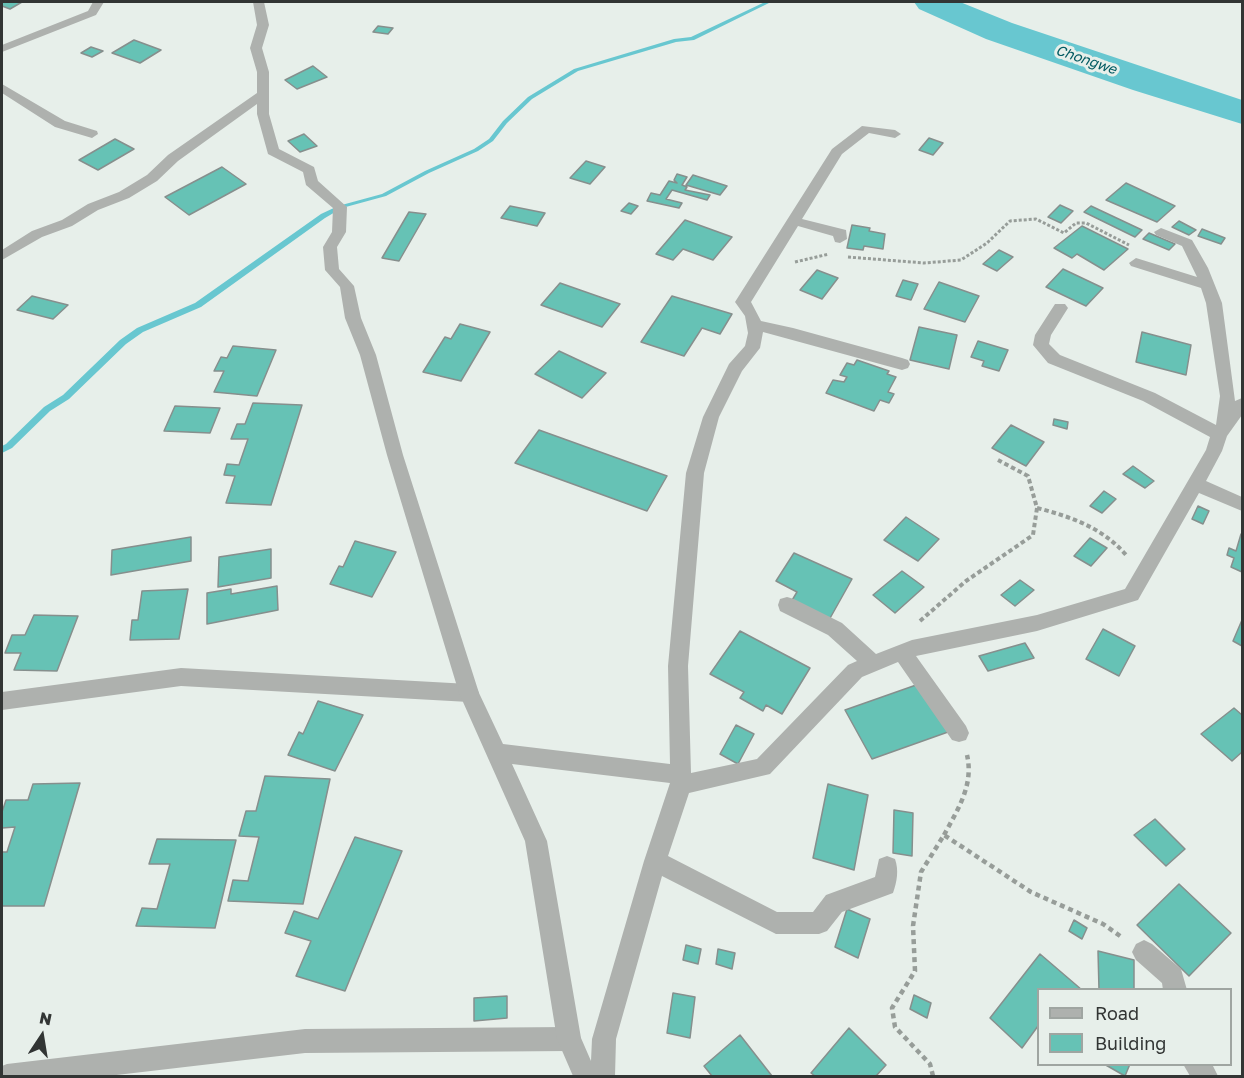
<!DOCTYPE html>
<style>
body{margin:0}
#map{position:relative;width:1244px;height:1078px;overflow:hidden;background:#e7efea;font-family:"Golos Text",sans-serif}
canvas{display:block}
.frame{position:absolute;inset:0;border:3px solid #323534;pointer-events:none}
.legend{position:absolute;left:1037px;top:988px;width:195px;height:78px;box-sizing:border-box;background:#e7efea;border:2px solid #9fa5a1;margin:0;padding:8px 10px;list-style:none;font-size:18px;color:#323534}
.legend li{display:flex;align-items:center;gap:12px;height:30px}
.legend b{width:30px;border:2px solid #9fa5a1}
.north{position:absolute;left:12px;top:1006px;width:60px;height:60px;-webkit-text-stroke:4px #e7efea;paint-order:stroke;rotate:12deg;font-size:16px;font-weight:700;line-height:24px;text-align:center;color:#323534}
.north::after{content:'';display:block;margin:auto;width:21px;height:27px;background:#323534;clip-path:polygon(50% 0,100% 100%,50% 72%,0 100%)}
</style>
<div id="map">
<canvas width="1244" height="1078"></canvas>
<div class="frame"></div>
<ul class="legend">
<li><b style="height:8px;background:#aeb1ae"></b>Road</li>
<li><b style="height:16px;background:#66c2b5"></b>Building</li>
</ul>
<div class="north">N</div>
</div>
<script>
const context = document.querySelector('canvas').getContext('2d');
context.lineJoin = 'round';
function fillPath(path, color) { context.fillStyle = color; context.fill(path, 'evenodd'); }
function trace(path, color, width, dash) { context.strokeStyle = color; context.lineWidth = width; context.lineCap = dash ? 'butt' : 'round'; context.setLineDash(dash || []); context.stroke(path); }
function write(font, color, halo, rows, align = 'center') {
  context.font = font + ' "Golos Text",sans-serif'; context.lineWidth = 6; context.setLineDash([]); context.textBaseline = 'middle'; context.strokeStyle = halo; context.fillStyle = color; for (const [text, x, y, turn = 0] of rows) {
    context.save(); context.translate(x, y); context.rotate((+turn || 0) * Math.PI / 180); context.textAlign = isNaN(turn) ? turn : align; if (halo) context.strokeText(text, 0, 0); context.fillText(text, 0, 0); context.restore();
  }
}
fillPath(new Path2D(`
 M765 2H771L694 40 676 42 578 71 532 99 507 123 493 141 478 151 429 173 386 196 342 208 325 218 201 307 143 332 126 344 69 399 50 411 12 448 2 453V446L6 444 44 407 63 395 120 340 137 328 195 303 321 214 338 206 382 194 425 171 474 149 489 139 503 121 528 97 574 69 674 39 691 37Z`), '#68c7d0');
fillPath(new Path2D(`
 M914 2H960L1012 23 1242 100V124L1133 90 986 39 919 9Z`), '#68c7d0');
const building = new Path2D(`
 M2 2H22L10 9 2 6Z
 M378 26 393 28 388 34 373 32Z
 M134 40 161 50 140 63 112 53Z
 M91 47 103 51 92 57 81 53Z
 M313 66 327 77 297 89 285 80Z
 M304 134 317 146 300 152 288 141Z
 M929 138 943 143 933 155 919 150Z
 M115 139 134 149 98 170 79 160Z
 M586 161 605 167 590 184 570 178Z
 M222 167 246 184 189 215 165 197Z
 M677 174 687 177 682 185 687 187 685 190 710 195 707 200 672 190 666 199 682 203 679 208 647 201 651 193 660 195 669 181 677 183 674 180Z
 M693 175 727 186 720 195 686 185Z
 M1126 183 1175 206 1157 222 1106 200Z
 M629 203 638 206 631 214 621 211Z
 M1060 205 1073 211 1061 223 1048 217Z
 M510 206 545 213 537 226 501 218Z
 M1091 206 1142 230 1135 237 1084 212Z
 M409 212 426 214 399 261 382 258Z
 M685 220 732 237 713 260 683 249 673 260 656 254Z
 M1179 221 1196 230 1189 235 1172 227Z
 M852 225 870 228 869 231 885 234 883 249 864 246 863 250 847 248Z
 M1082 226 1128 249 1104 270 1077 254 1072 258 1054 248Z
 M1202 229 1225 238 1221 244 1198 236Z
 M1149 233 1175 244 1169 250 1143 239Z
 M999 250 1013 257 997 271 983 264Z
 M1063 269 1103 288 1086 306 1046 287Z
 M817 270 838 278 822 299 800 290Z
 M903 280 918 284 911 300 896 296Z
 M939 282 979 296 965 322 924 309Z
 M560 283 620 304 602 327 541 305Z
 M32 296 68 305 53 319 17 310Z
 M672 296 732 314 720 334 702 328 684 356 641 342Z
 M460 324 490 332 461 381 423 372 445 337 451 339Z
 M919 327 957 335 949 369 910 360Z
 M1142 332 1191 345 1186 375 1136 362Z
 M978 341 1008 350 999 371 982 366 984 361 971 357Z
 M233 346 276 350 257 396 214 392 224 371H214L221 357 227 358Z
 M559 351 606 373 582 398 535 374Z
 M857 360 889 371 887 374 896 377 888 392 894 394 889 403 880 400 874 411 826 393 833 380 844 382 847 377 840 375 847 363 854 365Z
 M253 403 302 405 271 505 226 503 235 476 224 475 227 464 239 465 248 439H231L237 424H245Z
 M175 406 220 408 210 433 164 431Z
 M1054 419 1068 422 1067 429 1053 425Z
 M1011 425 1044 442 1026 466 992 448Z
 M539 430 667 476 647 511 515 463Z
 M1133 466 1154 481 1145 488 1123 474Z
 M1104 491 1116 499 1102 513 1090 506Z
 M1198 506 1209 511 1203 524 1192 519Z
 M906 517 939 539 918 561 884 540Z
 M1241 534 1242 535V572L1231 567 1234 558 1227 555 1229 548 1236 551Z
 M191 537V561L111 575 112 550Z
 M1090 538 1107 548 1091 566 1074 556Z
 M355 541 396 552 372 597 330 584 339 566 343 567Z
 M271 549V578L218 587 219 557Z
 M794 553 852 579 829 620 791 602 797 592 776 581Z
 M902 571 924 587 895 613 873 595Z
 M1020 580 1034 590 1015 606 1001 595Z
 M277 586 278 610 207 624V593L231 589V594Z
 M188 589 179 639 130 640 132 620H138L142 591Z
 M34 615 78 616 57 671 14 670 21 653H5L12 635H25Z
 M1242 620V646L1233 641Z
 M1103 629 1135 646 1119 676 1086 659Z
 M740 631 810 668 782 714 766 705 763 711 740 698 744 692 710 674Z
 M1025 643 1034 658 988 671 979 656Z
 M919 684 948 732 872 759 845 710Z
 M318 701 363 715 335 771 288 755 299 732 303 734Z
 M1234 708 1242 715V752L1232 761 1201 734Z
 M736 725 754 734 738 764 720 754Z
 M265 776 330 779 303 904 228 901 233 880 248 881 259 837 239 836 246 811H256Z
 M80 783 44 906H2V852H7L15 827 2 828V812L6 800H28L33 784Z
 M828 784 868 795 854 870 813 858Z
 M894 810 913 813 912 856 893 853Z
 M1155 819 1185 849 1166 866 1134 835Z
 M355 837 402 851 345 991 296 976 311 941 285 933 294 911 318 919Z
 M157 839 236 840 215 928 136 926 142 908 157 909 170 864H149Z
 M1179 884 1231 933 1189 976 1137 925Z
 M847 909 870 919 858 958 835 947Z
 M1074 920 1087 928 1082 939 1069 931Z
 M686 945 701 949 698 964 683 960Z
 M718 949 735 953 732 969 716 964Z
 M1098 951 1134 960V990H1099Z
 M1040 954 1082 990H1038V1026L1022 1048 990 1018Z
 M673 993 695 997 690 1038 667 1033Z
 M914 995 931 1003 927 1018 910 1009Z
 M507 996V1018L474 1021V998Z
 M849 1028 886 1065 876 1076H815L811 1073Z
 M740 1035 772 1076H712L704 1066Z
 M1104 1064H1130L1125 1076Z`);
fillPath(building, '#66c2b5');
trace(building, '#868f8d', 1.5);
trace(new Path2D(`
 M848 257 924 263 961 260 987 243 1010 221 1036 219 1064 233 1076 223H1086L1129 245
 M795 262 829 254`), '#979d99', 3, [3, 2]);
trace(new Path2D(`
 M1037 508C1072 517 1103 528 1127 556
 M920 621 966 581 1033 535 1037 508 1028 476 998 460`), '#979d99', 4, [4.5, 3]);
trace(new Path2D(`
 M944 835C958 809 974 785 967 755
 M933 1076 930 1064 895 1027 892 1008 915 971 913 926 921 872 944 835 1031 892 1103 924 1123 938`), '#979d99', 4.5, [5, 4]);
fillPath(new Path2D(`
 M181 668 469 684 476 687 479 693 476 699 469 702 181 686 2 710V692Z
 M569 1027 578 1030 581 1039 578 1048 569 1051 305 1053 108 1076H2V1066L7 1064 305 1029Z`), '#aeb1ae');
fillPath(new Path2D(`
 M93 2H104L96 15 2 52V45L88 11Z
 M253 2H264L269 25 262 48 269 72V114L279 149 314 167 318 181 347 207 346 232 337 247 339 269 354 286 361 318 376 355 403 455 479 693 503 744 670 764 668 666 686 473 703 417 729 364 745 346 748 333 745 316 735 302 832 149 862 126 895 130 901 134 895 138 869 133 842 154 802 219 846 230 847 239 840 243 835 242 833 236 798 226 751 302 761 321 793 328 902 358 908 360 910 364 908 368 902 370 763 332 760 348 742 371 719 417 704 473 688 666 691 773 757 759 848 665 857 661 828 635 780 611 778 605 780 599 787 597 794 599 842 623 876 654 912 640 1037 615 1125 589 1206 450 1210 437 1143 401 1048 363 1033 345 1035 335 1055 304H1065L1068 308 1051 335 1049 344 1060 355 1155 393 1216 425 1220 396 1206 303 1201 288 1131 266 1129 263 1136 258 1197 277 1182 246 1156 235 1154 232 1161 228 1192 240 1208 268 1222 303 1235 401 1242 398V415L1227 436 1222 451 1206 481 1242 497V511L1199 493 1138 600 1037 631 916 656 966 726 969 733 966 740 959 742 952 740 898 662 862 677 770 774 689 793 668 856 777 912H813L826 895 875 877 879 859 887 856 895 859C899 870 897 882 893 893L842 912 827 931 819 934H776L662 876 616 1039 615 1076H573L557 1039 525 841 459 693 387 455 360 355 345 318 340 287 325 270 323 247 332 232 333 208 306 185 303 172 268 154 257 114V104L178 161 157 181 129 198 98 210 72 226 42 237 2 260V250L32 231 62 220 88 204 119 192 147 175 168 155 257 93V72L250 48 257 25ZM512 764 670 783 644 861 592 1039 591 1061 581 1038 547 841Z
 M2 84 65 121 97 131 98 134 92 138 55 127 2 93Z
 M1144 940 1152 944 1181 969 1187 990H1163L1162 983 1136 960 1132 952 1136 944Z
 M1183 1064H1212L1218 1076H1190Z`), '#aeb1ae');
write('italic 14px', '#035b62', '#e7efea', [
 ["Chongwe",1086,60,19]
]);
</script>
